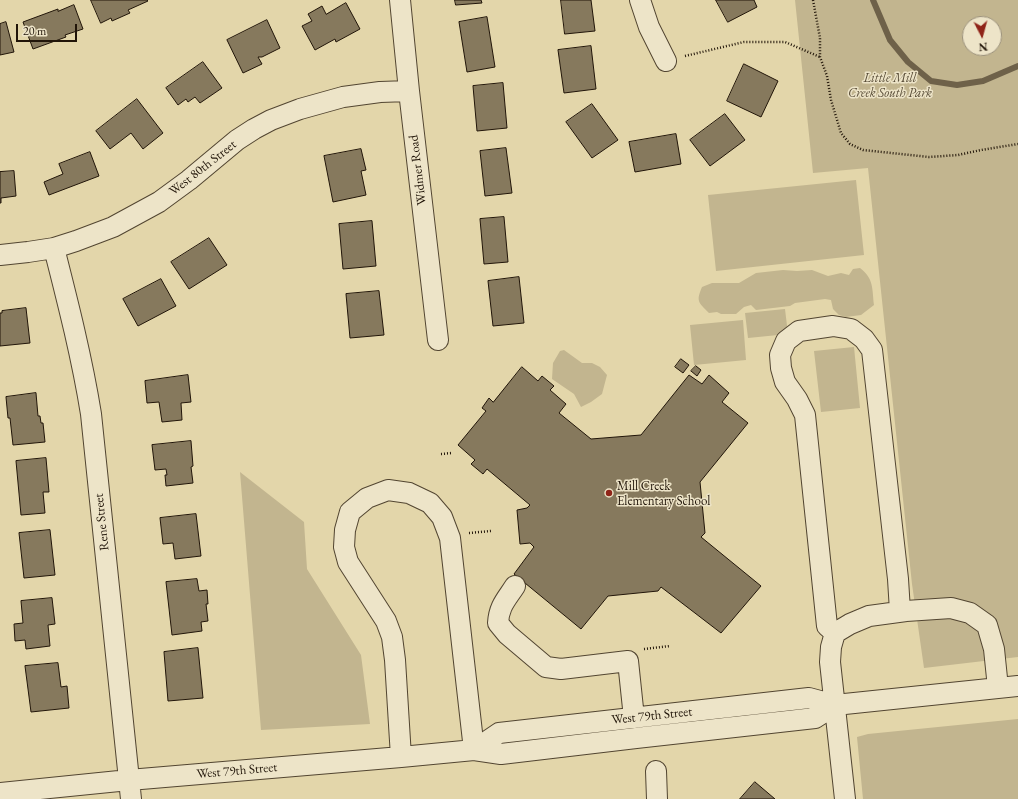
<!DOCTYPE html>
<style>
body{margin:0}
#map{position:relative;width:1018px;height:799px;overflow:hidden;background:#e3d6aa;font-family:"EB Garamond",serif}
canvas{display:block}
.north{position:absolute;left:962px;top:16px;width:40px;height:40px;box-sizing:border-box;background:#ede4c8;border:1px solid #9b917c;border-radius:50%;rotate:174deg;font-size:11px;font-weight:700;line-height:16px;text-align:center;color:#211509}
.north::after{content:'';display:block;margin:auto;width:14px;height:18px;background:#8f2418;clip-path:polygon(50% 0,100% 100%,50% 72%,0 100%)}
.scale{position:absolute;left:16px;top:24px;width:61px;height:18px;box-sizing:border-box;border:2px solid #211509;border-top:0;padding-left:5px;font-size:12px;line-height:14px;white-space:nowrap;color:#211509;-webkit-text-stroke:3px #ede4c8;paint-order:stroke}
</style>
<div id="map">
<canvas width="1018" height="799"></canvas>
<div class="north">N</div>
<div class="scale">20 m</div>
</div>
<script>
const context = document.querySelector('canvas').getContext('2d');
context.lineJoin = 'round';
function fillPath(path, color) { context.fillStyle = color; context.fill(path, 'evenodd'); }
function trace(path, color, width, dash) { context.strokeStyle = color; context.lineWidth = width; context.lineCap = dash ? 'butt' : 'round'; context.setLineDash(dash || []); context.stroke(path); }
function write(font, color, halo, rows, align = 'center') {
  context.font = font + ' "EB Garamond",serif'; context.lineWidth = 3; context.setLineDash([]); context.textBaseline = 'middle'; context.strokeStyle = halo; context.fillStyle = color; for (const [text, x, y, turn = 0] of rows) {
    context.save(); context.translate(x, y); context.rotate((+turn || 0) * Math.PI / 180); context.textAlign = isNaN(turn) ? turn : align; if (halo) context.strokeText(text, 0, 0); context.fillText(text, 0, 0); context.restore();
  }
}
fillPath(new Path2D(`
 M795 0H1018V657L924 668 912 584 868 168 813 173ZM970 24H994V48H970Z
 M856 180 864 255 716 271 708 195Z
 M860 268C874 279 872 288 874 305L861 315 846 317 839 315 833 309 831 300 825 299 795 303 790 306 756 310 751 305 744 307 736 314H721L717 312 709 313C698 302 696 301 702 287L712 283H739L756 273 783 270 797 271 812 270 828 276 841 273 849 275 853 269Z
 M785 309 788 334 748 338 745 313Z
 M743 320 746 360 694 365 690 325Z
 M854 347 860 408 821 412 814 351Z
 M564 350 582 363H592L600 367 607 375 602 394 591 402 581 407 574 394 552 379 553 363 560 351Z
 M240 472 304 522 307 569 361 655 370 724 261 730Z
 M1018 719V799H863L857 737 868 734Z`), '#c2b58f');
trace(new Path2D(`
 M873 0 890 40 908 62 931 81 957 85 983 81 1018 66`), '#6e6149', 6);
const building = new Path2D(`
 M91 0H147L148 1 128 10 130 13 112 21 111 18 101 23Z
 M455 0H481L482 3 456 5Z
 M561 0H591L595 31 565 34Z
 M716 0H754L757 7 728 22Z
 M346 3 360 29 336 42 335 39 315 50 302 26 312 21 308 14 322 6 326 14Z
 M74 5 83 29 65 35 66 37 33 49 23 22 58 9V11Z
 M487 17 495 67 467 72 459 22Z
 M267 20 280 48 262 57H258L262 64 243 73 227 40Z
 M6 22 14 52 0 55V24Z
 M591 46 596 89 564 93 558 50Z
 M203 62 222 88 200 103 195 97 188 102 186 99 178 105 166 88Z
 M744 64 778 81 761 117 727 101Z
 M503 83 507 128 477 131 473 86Z
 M137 99 163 133 143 149 131 133 110 149 96 131Z
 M592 104 618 140 592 158 566 122Z
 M725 114 745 140 710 166 690 140Z
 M676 134 681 164 635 172 629 142Z
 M506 148 512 193 485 196 480 151Z
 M361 149 366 170 361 171 366 195 333 202 324 156Z
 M90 152 99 176 49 195 44 182 63 174 59 164Z
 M14 171 16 196 1 198V203H0V172Z
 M504 217 508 262 484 264 480 219Z
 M372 221 376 266 343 269 339 224Z
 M209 238 227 265 189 289 171 262Z
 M519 277 524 323 493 326 488 281Z
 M161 279 176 306 138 326 123 299Z
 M379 291 384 335 350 338 346 294Z
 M26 308 30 343 0 346V313H2V311Z
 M681 359 689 365 683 373 675 367Z
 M696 366 701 370 697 376 691 371Z
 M522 367 538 381 542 376 554 386 550 390 566 404 559 413 591 439 641 435 689 375 702 384 709 375 729 393 722 402 748 423 700 482 705 533 701 537 761 586 721 633 661 587 658 591 608 596 581 629 514 574 534 547 530 543 520 544 517 510 527 508 530 505 487 469 483 474 471 464 475 460 458 445 486 411 482 408 489 398 493 402Z
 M188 375 191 402 181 403 182 420 162 422 159 402 147 403 145 381Z
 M36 393 38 416H40L41 423H43L45 442 13 445 10 418H8L6 397Z
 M191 441 193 466 191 467 193 483 166 486 165 475H167L166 469 155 470 152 445Z
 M46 458 49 492H43L45 513 21 515 16 461Z
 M196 514 201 556 175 559 173 543 163 544 160 518Z
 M50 530 55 575 24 578 19 533Z
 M197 579 199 591 207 590 208 604H206L208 621 201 622 202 631 172 635 166 582Z
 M52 598 55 624 48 625 50 646 26 649 25 640 15 641 14 624 23 623 21 601Z
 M198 648 203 698 168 701 164 652Z
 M58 663 61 687 67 686 69 708 31 712 25 666Z
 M755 782 775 799H740Z`);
fillPath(building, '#86795d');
trace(building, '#211509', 1);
const minor = new Path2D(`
 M400 0 409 91 438 340
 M640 0 649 27 666 61
 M54 248C68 303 82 358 91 414L131 799
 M0 255 28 252 54 248 76 241 113 227 159 202 189 180 237 140 254 129 271 120 300 109 343 97 380 92 409 91
 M515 586C506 600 499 606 498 623L507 634 546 667 561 669 628 661 634 718
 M835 633 827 626 805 415 797 399 785 382 781 368 780 355 786 341 799 331 833 326 851 329 864 339 872 350 898 579 900 611
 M474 750 499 733 809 698 835 705 1018 686
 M401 757 395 660 392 637 386 621 348 562 344 547 345 530 350 512 367 498 388 490 409 493 430 503 442 517 450 538 474 750
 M656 771 657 799
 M0 793 129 780 401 757 474 750 501 754 636 738 815 718 835 705
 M845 799 830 662 831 647 835 633 850 624 869 616 906 611 951 608 970 613 987 625 994 649 998 688`);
trace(minor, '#524531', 22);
trace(new Path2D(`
 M813 0 820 38V57L827 76 831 100 841 133 850 144 863 150 929 157 958 155 981 150 1018 144
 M685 56 744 42H785L820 57
 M441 454 452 453
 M469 533 491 531
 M644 649 670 646`), '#211509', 2.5, [1, 2]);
trace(minor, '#ede4c8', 20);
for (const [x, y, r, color] of [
 [609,493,4,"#8f2418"]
]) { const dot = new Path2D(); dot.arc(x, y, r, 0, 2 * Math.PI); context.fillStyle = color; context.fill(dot); trace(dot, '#ede4c8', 1.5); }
write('italic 13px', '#594d38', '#ede4c8', [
 ["Little Mill",890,78],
 ["Creek South Park",890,93]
]);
write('13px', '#211509', '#ede4c8', [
 ["West 80th Street",203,168,-38],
 ["Widmer Road",418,170,-97],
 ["Rene Street",102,522,-96],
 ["West 79th Street",652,716,-6],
 ["West 79th Street",237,771,-5]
]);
write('13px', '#211509', '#ede4c8', [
 ["Mill Creek",617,486],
 ["Elementary School",617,501]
], 'left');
</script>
